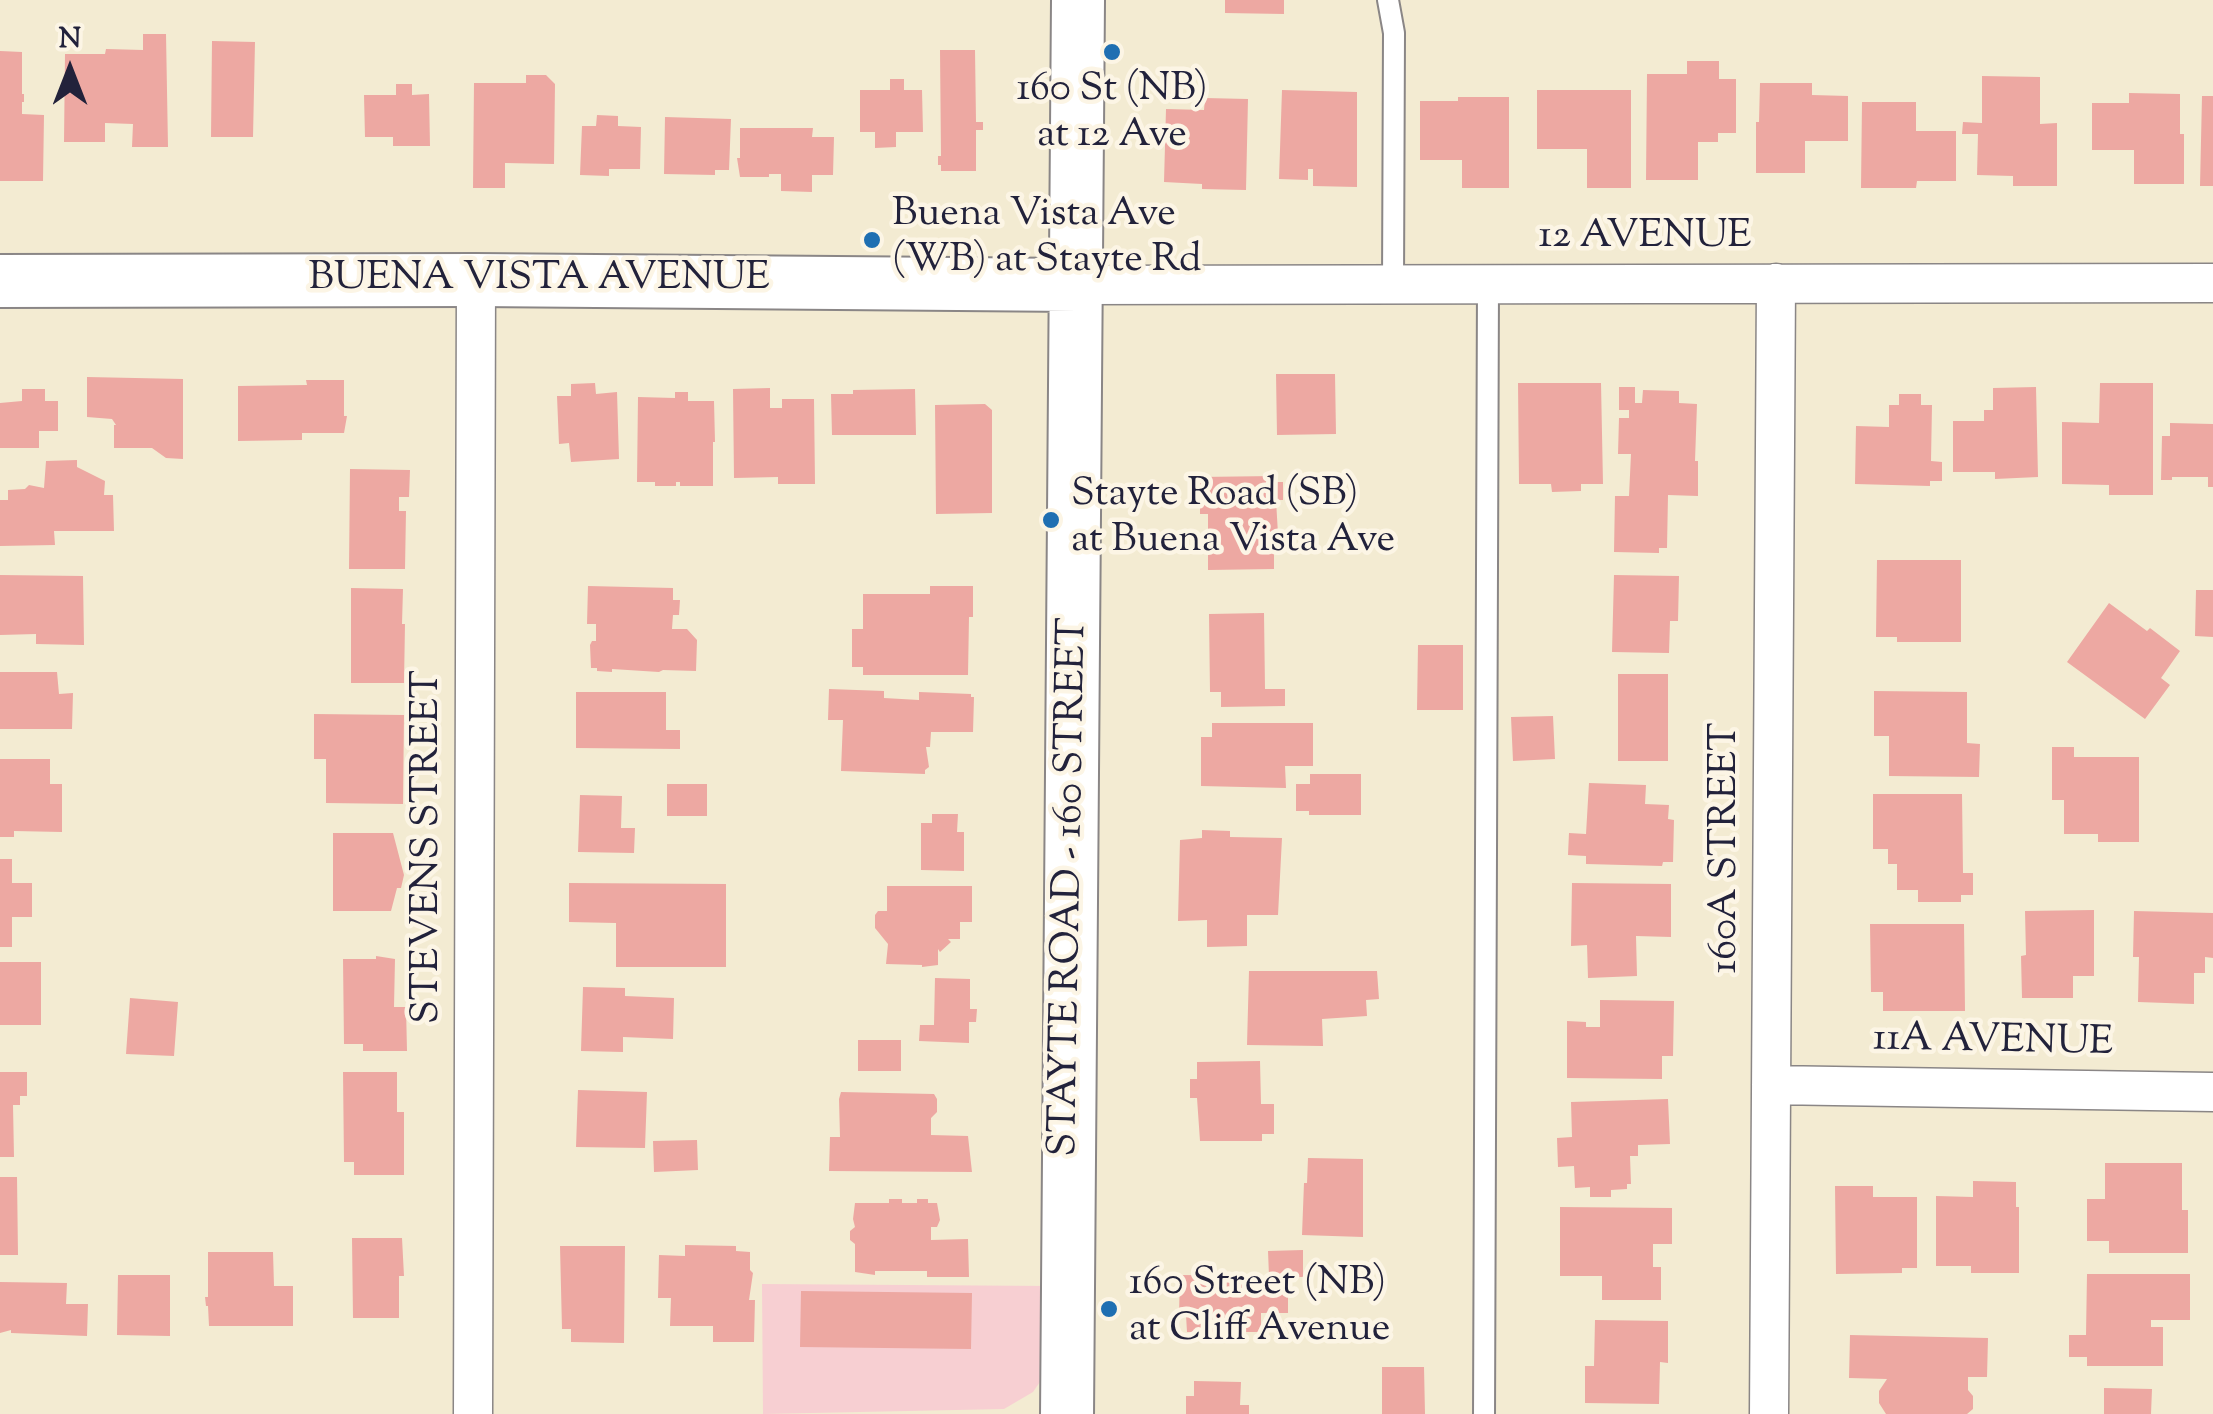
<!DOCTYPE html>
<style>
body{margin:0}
#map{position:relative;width:2213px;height:1414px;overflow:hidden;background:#f3ebd2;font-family:"Sorts Mill Goudy",serif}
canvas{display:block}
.north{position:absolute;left:20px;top:20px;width:100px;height:100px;-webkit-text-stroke:8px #fcf5e5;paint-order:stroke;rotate:0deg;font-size:28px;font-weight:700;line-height:40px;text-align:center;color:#22223b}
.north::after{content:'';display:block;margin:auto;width:35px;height:45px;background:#22223b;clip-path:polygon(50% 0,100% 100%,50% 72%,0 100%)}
</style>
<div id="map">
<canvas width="2213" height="1414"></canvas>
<div class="north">N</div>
</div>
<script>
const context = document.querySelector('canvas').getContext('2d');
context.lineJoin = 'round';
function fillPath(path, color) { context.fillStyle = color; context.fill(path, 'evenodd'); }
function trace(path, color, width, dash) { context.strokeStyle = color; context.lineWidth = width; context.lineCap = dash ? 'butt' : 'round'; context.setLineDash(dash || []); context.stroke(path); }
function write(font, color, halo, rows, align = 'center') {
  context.font = font + ' "Sorts Mill Goudy",serif'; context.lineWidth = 9; context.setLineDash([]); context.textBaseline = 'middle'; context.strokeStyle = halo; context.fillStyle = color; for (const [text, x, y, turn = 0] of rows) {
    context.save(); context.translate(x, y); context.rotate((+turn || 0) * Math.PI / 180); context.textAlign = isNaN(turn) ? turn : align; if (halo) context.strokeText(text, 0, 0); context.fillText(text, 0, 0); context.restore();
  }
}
fillPath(new Path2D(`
 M762 1284 1051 1286 1042 1379 1033 1392 1004 1409 763 1414Z`), '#f7cfd2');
fillPath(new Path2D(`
 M1225 0H1284V14L1225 13Z
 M143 34H166L168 147H132L133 124 105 123V142H64L65 54H105L106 49 143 50Z
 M212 41 255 42 253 137H211Z
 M940 50H975L976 122H983V130H976V171H941V165H938V156H941Z
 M0 51 22 52V94H24V102H22V114L44 115 43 181H0Z
 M1687 61H1719V79H1736V133H1718V142H1698V180H1646L1647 74H1687Z
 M526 75H546L555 84 554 164 505 163V188H473L474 83H526Z
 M1982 76 2040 77V124L2057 123V186H2013V176L1977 175 1978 134H1962L1963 122 1982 123Z
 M890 79H904V90H922L923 132H896V147L875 148V132H860V90H890Z
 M1760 83H1812V95L1848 96V141H1805V173H1756V122H1759Z
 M396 84H412V95L429 94 430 146H393V137H365L364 95H396Z
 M1282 90 1357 92V187L1313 186V169H1308V180L1279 179Z
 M1537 90H1631V188H1587V149H1537Z
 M2129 93 2180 94V134H2184V184H2134V150H2092V103H2129Z
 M2202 96H2213V186H2200Z
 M1458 97H1509V188H1462V160H1420V101H1458Z
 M1205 98 1248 99 1246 190 1202 189V184L1164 182 1166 109 1204 110Z
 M1862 102H1916V131H1956V181H1917L1916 188H1861Z
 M597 115 618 116V126L641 127 640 169H609V176L580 175 582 126H596Z
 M665 117 731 119 729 170H715V175L664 174Z
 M740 128H813L812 137H834L833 175H812V192L781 191V174H769V177H740L737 158H740Z
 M1276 374H1335L1336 434 1277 435Z
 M87 377 183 379V459L166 458 152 448H114V425H116L112 419 87 417Z
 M306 380H344V416H347L344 433H302V440L238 441V386L307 385Z
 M595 383 596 394 617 392 619 459 571 462 569 443 559 444 557 396H571V384Z
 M1518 383H1601L1603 484H1581V491L1552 492 1551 484H1519Z
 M2100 383H2153V495H2109V485L2062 484V422L2099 423Z
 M1619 387H1635V403H1642L1643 390 1679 391V403L1697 404 1695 461H1698V496L1668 495 1667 548H1659V553L1614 552 1615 496H1629L1631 454H1618L1619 418H1629V410H1619Z
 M2036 387 2038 477 1995 479V472H1953V421H1984V410H1993V388Z
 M770 388V408H782V399H814L815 484H778V477L734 478 733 389Z
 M22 389H45V401H58V431H39V448H0V403L22 401Z
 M915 389 916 435H832L831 394H853V390Z
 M675 392H688V401H714L715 442H713V486H680V482H676V486H655V482H637L638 397 675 398Z
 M1899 394H1921V405H1932L1931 461 1942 462V481H1930V486L1855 484 1856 426 1889 427V405H1899Z
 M985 404 992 410V513L936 514 935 405Z
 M2170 423 2213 424V487H2208V477H2172V480H2161L2162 436H2170Z
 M77 460V467L105 481 104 495H113L114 531H54L55 545 0 546V500H8V490L25 489 29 485 44 488 46 461Z
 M350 469 410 470 409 497H399V511H406L405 569H349Z
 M1274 476V482H1283V500H1276L1279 551H1274V569L1208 570V514H1200V477Z
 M1877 560H1961V642H1897V637H1876Z
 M0 575 83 576 84 645 36 644V634L0 635Z
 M1614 575 1679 576 1678 621H1670L1669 653 1612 652Z
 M588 586 673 588V600H680L679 615H673L672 629H687L697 640 696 671 663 670 659 672 612 669V672L597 671V668H591L590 645 592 641H596V624H587Z
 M930 586H973V617H969L968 675H863V667H852V629H863V594H930Z
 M351 588 403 589 402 624H405L404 683H351Z
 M2196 590H2213V637L2195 636Z
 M2109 603 2147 631 2150 628 2180 651 2161 678 2170 685 2145 719 2067 662Z
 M1264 613 1265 689H1285V706L1221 707V692H1210L1209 614Z
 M1418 645H1463V710H1417Z
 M0 672H57L59 694 73 693 72 729H0Z
 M1618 674H1668V761H1618Z
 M829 689 884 691V698L919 700V692L971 694V697H974L973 732H931L930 747H926L929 767 925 770V774L841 771 843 720H828Z
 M1874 691 1967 692V743L1980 744 1979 777 1889 776V736H1874Z
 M576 692H666V730H680V749L576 748Z
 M314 714 404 715 403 804 326 803V759H314Z
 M1553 716 1555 759 1513 761 1511 717Z
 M1212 723H1313V766H1285L1286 788 1201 786V737H1212Z
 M2052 747H2074V757H2139V842H2098V834H2064V800H2052Z
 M0 759H50V784H62V832L14 831V837H0Z
 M1310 774H1361V815H1309V811H1296V784H1310Z
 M1589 783 1646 785 1645 804 1669 805 1668 819 1674 820 1673 862H1663L1662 866 1586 864V856L1568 855 1569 833 1586 834Z
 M667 784H707V816H667Z
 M1873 794H1962L1963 873H1973V895H1961V902H1918V890H1897V864H1888V849H1873Z
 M580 795 622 796 621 828H635L634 853 578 852Z
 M932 814H958L957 832H964V871L921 870V823H932Z
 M1202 830 1230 831V837L1282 838 1278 915H1247V946L1207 947V920L1178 921 1180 840 1202 838Z
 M333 833H393L404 875 401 888H397L391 911H333Z
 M0 859H12V883H32V917H12V947H0Z
 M569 883 726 884V967H616V923L569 922Z
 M1572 883 1671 884V937L1636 936 1637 976 1588 978 1587 945 1571 946Z
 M887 886H972V922H960V939H948L951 942 940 952 938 949V965L922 967V965L886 964 888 944 875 928V915L878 911H887Z
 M2094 910V976H2073V998H2022L2021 956 2026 955 2025 911Z
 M2134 911 2213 913V958L2205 957V973H2194V1004L2138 1002 2139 957H2133Z
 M1870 924H1964L1965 1011H1883V992H1871Z
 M376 956 395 959 394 1007H406L407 1051H363V1044H344L343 959H376Z
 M0 962H41V1025H0Z
 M1249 971H1377L1379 999 1366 1000 1367 1016 1322 1019 1323 1046 1247 1045Z
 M935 978 970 979V1009H977L976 1022H969V1043L919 1041 920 1025H934Z
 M583 987 625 988V996L674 998 673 1039 623 1037V1052L581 1051Z
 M130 998 178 1002 174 1056 126 1054Z
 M1600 1000 1674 1001 1673 1056H1662V1079L1567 1078V1021L1586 1022V1027H1600Z
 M858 1040H901V1071H858Z
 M1260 1061 1261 1104H1274V1134H1262V1141H1200L1197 1098H1190V1079H1197V1062Z
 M0 1072H27V1096H20V1105H13L14 1157H0Z
 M343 1072H397V1112H404V1175H354V1162H344Z
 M578 1090 647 1092 645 1148 576 1147Z
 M841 1092 934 1094 937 1099V1112L931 1118V1135L968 1136 972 1172 829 1171 830 1137H840L839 1099Z
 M1668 1099 1670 1144 1638 1145V1156H1630L1631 1184H1627V1189L1611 1190V1197H1590V1187L1575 1188 1574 1166 1558 1167 1557 1138 1572 1137 1571 1102Z
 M697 1140 698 1170 654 1172 653 1141Z
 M1308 1158 1363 1159V1237L1302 1235 1304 1183H1307Z
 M2105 1163H2182V1210H2188V1253H2109V1241H2087V1199H2105Z
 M0 1177H17L18 1255H0Z
 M1973 1181 2016 1182V1207H2019V1273H1971V1266H1936V1196L1973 1197Z
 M1835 1186H1873V1197H1917V1268H1902V1273L1836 1274Z
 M889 1199H902V1203H917V1199H928V1203H937L940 1220 937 1227H931V1240L968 1239 969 1277H927V1271H875V1275L855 1272V1244L850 1240V1231L855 1227 853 1219 855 1203H889Z
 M1560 1207 1672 1208V1244H1653V1267H1661V1300H1602V1276H1560Z
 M352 1238H402L404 1276H399V1318H353Z
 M685 1245 736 1246V1251L750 1252V1270L753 1273 749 1300H755L754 1342H713V1326H670L671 1298H658L659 1255 685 1256Z
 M560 1246H625L624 1343 571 1342V1329H562Z
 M1303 1250V1277H1288V1313H1261V1332H1187L1186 1315H1179L1180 1275 1269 1276 1268 1251Z
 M208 1252H273L274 1286H293V1326H209L208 1306H206L205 1297H208Z
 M2087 1274H2190V1320H2151V1327H2163V1366H2087V1357H2069V1335H2086Z
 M118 1275H170V1336L117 1335Z
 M0 1282 67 1283 66 1304H88L87 1336 11 1333V1330L0 1333Z
 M801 1291 972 1293 971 1349 800 1347Z
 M1595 1320 1668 1321V1363L1660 1362 1659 1404 1585 1403V1366H1594Z
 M1850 1335 1988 1338 1987 1377H1968V1390L1973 1396V1409L1967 1414H1886L1879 1403V1391L1887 1379 1849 1378Z
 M1382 1367H1424L1425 1414H1382Z
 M1194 1381 1241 1382 1240 1405H1249V1414H1186V1396H1194Z
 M2104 1388 2152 1389 2151 1414H2104Z`), '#eda8a2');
const lane = new Path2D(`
 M1388 0 1394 33 1393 285
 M1484 1414 1488 284`);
const street = new Path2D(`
 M1077 285 2213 283
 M1771 1085 2213 1092
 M473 1414 476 280
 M1769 1414 1776 283`);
const secondary = new Path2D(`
 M0 281 476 280 1077 285
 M1067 1414 1078 0`);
trace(lane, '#8a8686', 24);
trace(street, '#8a8686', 41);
trace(secondary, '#8a8686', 56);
trace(lane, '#fff', 20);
trace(street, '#fff', 38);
trace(secondary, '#fff', 52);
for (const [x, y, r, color] of [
 [1112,52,10,"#1f6fb2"],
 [872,240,10,"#1f6fb2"],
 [1051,520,10,"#1f6fb2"],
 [1109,1309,10,"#1f6fb2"]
]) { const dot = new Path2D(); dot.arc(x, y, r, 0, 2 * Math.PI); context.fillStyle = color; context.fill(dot); trace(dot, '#fcf5e5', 4); }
write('40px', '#22223b', '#fcf5e5', [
 ["160 St (NB)",1112,92,"center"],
 ["at 12 Ave",1112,138,"center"],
 ["Buena Vista Ave",892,217],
 ["(WB) at Stayte Rd",892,263],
 ["Stayte Road (SB)",1071,497],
 ["at Buena Vista Ave",1071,543],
 ["160 Street (NB)",1129,1286],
 ["at Cliff Avenue",1129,1332]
], 'left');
write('40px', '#22223b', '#fcf5e5', [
 ["12 AVENUE",1645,239],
 ["BUENA VISTA AVENUE",539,281],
 ["STEVENS STREET",430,847,-90],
 ["160A STREET",1728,848,-90],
 ["STAYTE ROAD - 160 STREET",1072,887,-89],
 ["11A AVENUE",1993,1044,1]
]);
</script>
